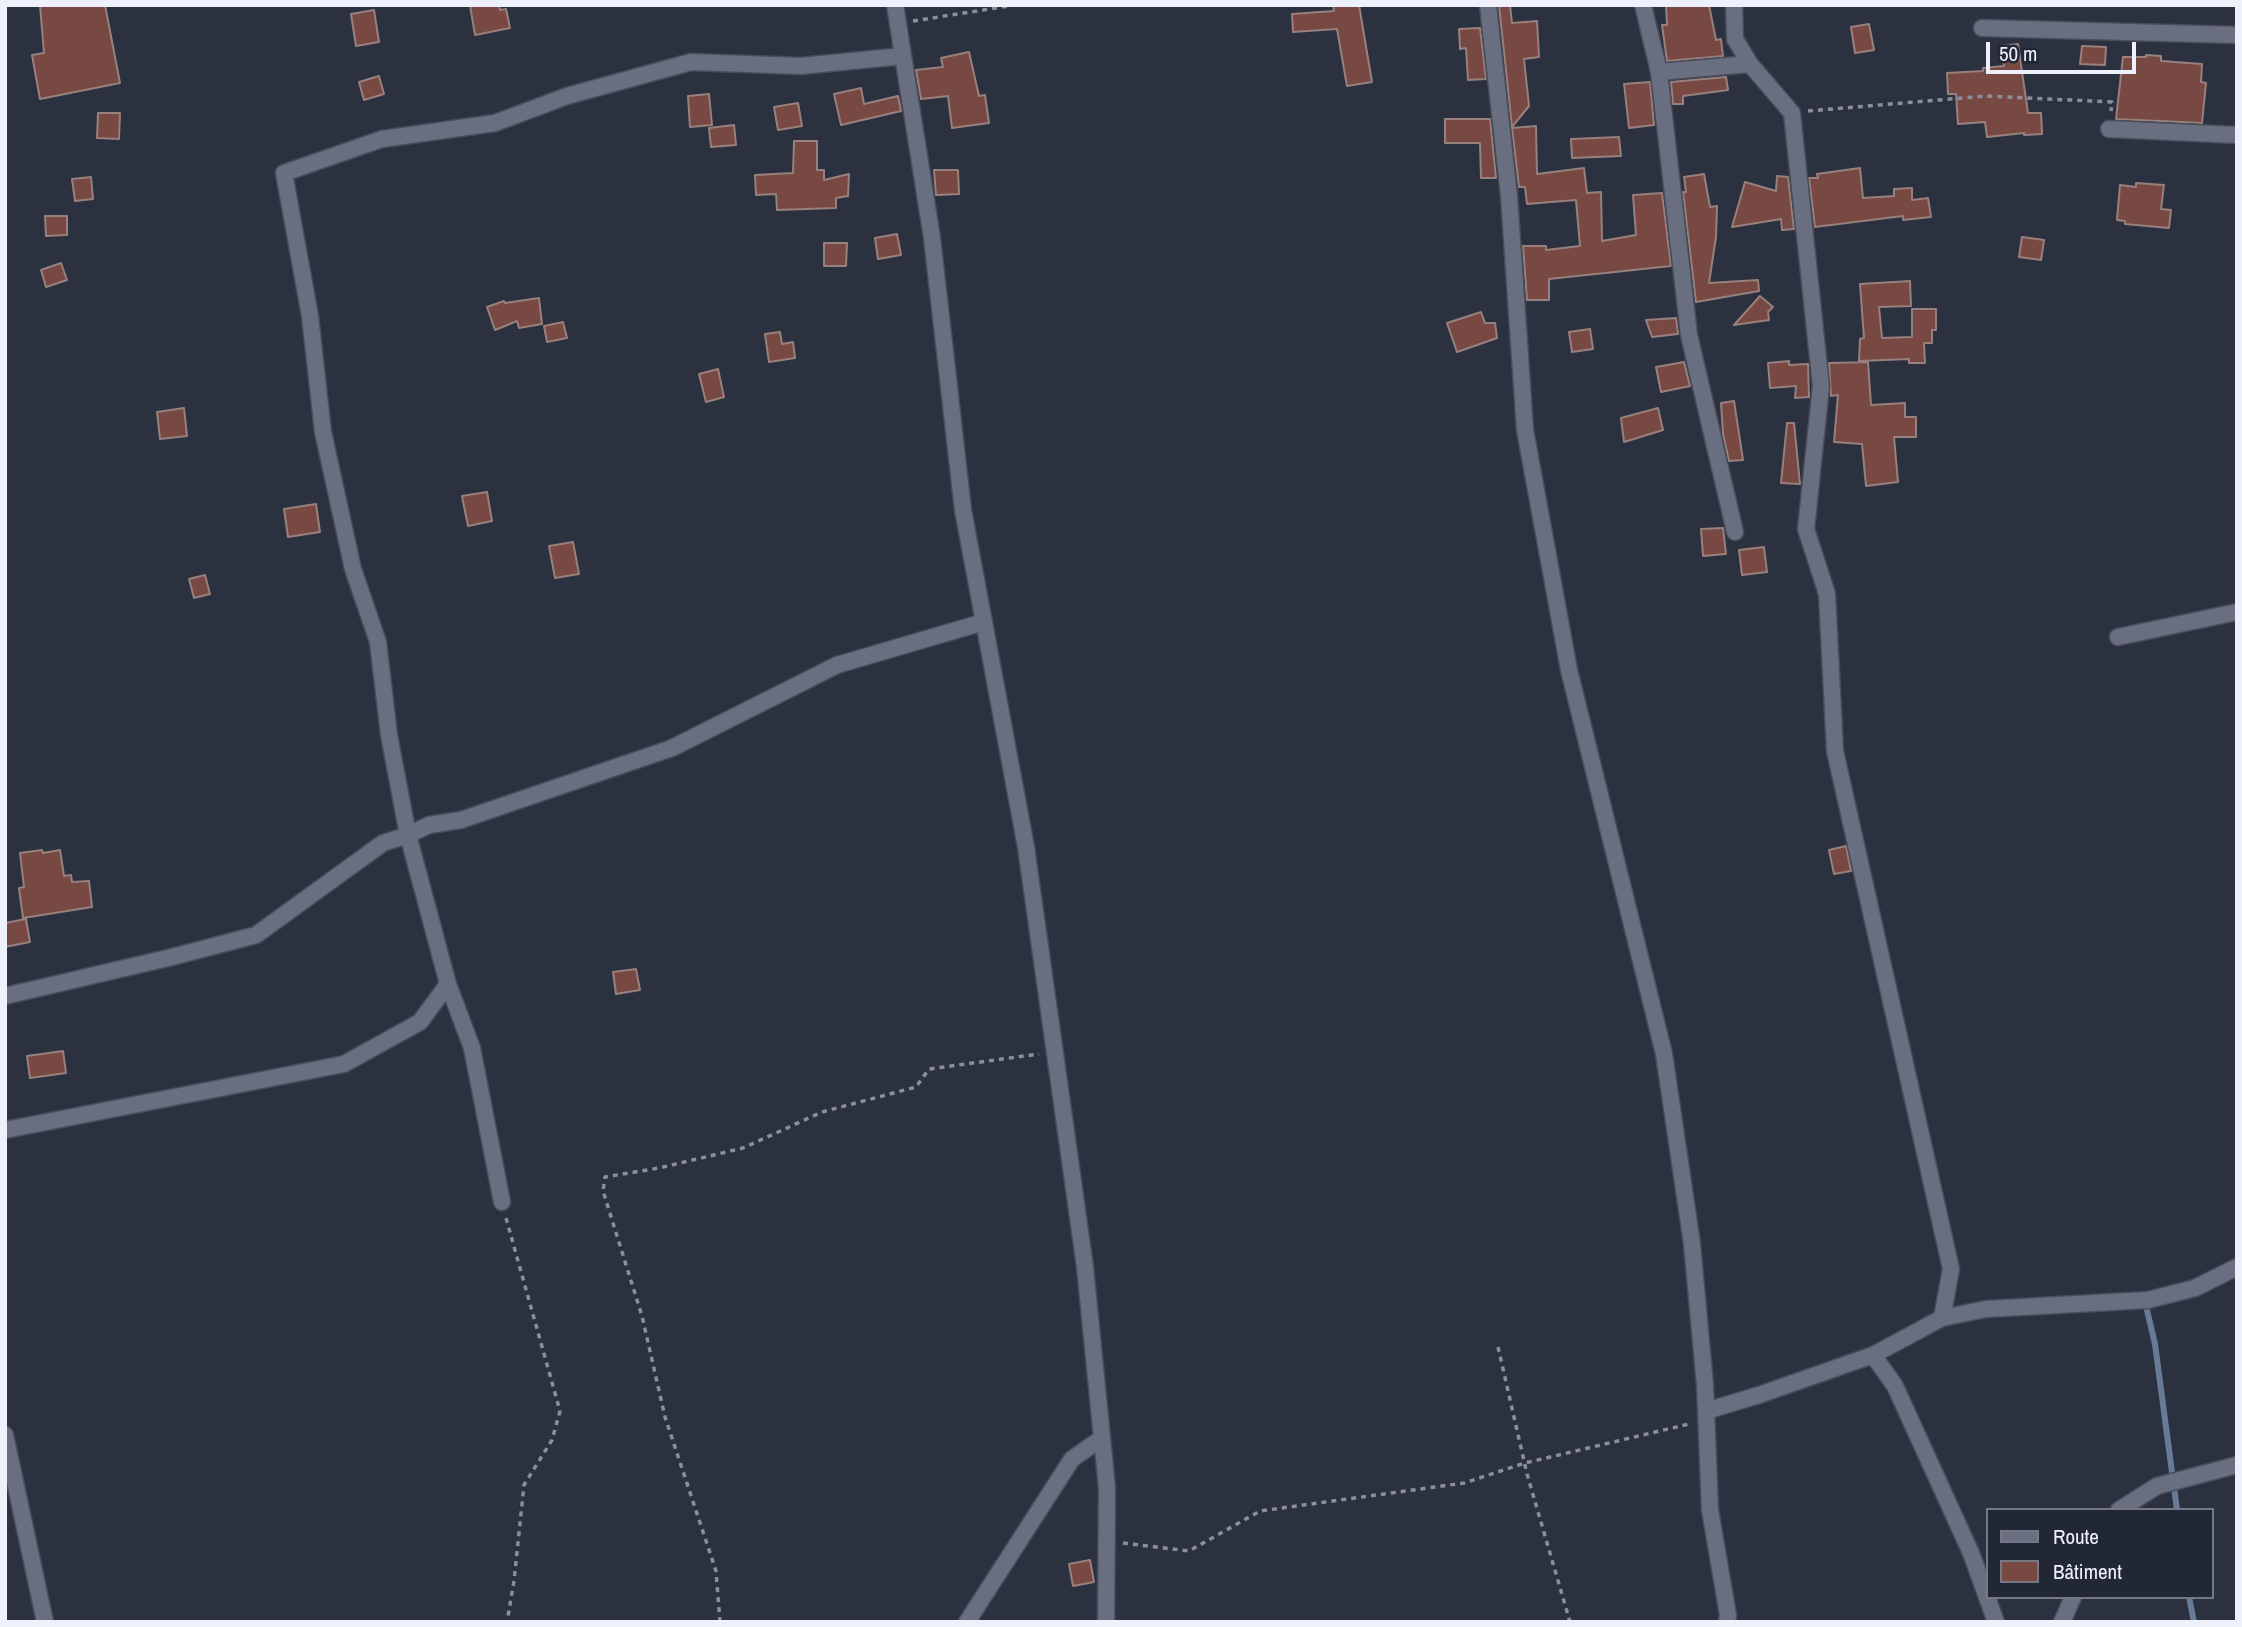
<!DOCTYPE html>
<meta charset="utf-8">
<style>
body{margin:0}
#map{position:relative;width:2242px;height:1627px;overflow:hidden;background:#2c3140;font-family:"Archivo Narrow",sans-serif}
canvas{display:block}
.frame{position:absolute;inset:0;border:7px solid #eef1fc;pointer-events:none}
.legend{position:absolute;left:1986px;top:1508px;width:228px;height:91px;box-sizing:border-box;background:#222736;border:2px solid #747885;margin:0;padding:9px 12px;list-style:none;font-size:21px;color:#eef1fc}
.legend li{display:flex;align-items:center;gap:14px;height:35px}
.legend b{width:35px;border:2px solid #747885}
.scale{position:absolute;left:1986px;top:42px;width:150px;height:32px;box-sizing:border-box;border:4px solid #eef1fc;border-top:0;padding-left:9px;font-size:21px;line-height:24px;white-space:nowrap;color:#eef1fc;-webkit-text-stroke:5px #222736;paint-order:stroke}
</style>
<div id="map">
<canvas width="2242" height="1627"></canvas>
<div class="frame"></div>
<ul class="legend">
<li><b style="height:9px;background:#696e80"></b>Route</li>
<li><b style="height:19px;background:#784842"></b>Bâtiment</li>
</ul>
<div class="scale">50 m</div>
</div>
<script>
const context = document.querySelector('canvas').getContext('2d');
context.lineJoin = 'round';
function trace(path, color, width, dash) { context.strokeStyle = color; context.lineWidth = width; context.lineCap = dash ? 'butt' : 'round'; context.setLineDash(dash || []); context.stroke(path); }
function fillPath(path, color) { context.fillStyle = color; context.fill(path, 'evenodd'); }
trace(new Path2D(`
 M2147 1310 2155 1344 2177 1510
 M2189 1597 2194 1622`), '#687b96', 6);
const building = new Path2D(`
 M40 5H105L120 83 40 99 32 55 44 53Z
 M470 5H499L500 10 506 9 510 28 475 35Z
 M1333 5H1359L1372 82 1347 86 1337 29 1293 32 1292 14 1334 11Z
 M1499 5H1510L1512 23 1537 21 1539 57 1524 59 1529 106 1512 127Z
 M1666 5H1709L1716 40 1721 39 1723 56 1667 61 1662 25H1667Z
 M374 10 379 42 356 46 351 14Z
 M1869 24 1874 50 1855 53 1851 27Z
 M1480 28 1486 79 1468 80 1466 48 1460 49 1459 29Z
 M2018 44 2028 113H2041L2042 134 2024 135V133L1987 137 1985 122 1958 124 1956 94H1948L1947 73 1983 71V68L2004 66 2001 46Z
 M2082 46 2106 47 2105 65 2080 64Z
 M969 52 979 96 985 95 989 123 952 128 948 96 921 99 916 70 943 67 941 58Z
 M2146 55 2161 56V61L2202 64 2201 82 2206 83 2202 123 2116 119 2123 57H2146Z
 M379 76 384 94 364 100 359 82Z
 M1726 77 1728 90 1683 96V104H1673L1671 82Z
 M1650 82 1654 125 1629 128 1624 84Z
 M861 88 864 104 898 96 901 111 841 125 834 94Z
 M709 94 712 125 690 127 688 96Z
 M798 103 802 126 778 130 774 107Z
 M98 113H120L119 139 97 138Z
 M1445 119H1490L1496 178H1481L1480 143H1445Z
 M734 125 736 145 711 147 709 128Z
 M1536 126 1537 174 1584 168 1587 193 1601 192 1602 241 1636 235 1633 195 1662 193 1671 266 1549 279V300H1527L1523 246H1546V250L1580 246 1576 200 1527 204 1525 187H1519L1512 128Z
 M1619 137 1621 156 1572 158 1571 139Z
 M794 141H817V170H824V180L849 174 848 196 836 198V208L777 210 776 194 756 195 755 175 793 173Z
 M1860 168 1863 198 1894 196V189L1912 188V200L1928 198 1931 217 1903 220V216L1815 227 1809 178H1818L1817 174Z
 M934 170H958L959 194 936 195Z
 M1704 174 1710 207 1717 206 1716 237 1709 283 1758 280 1759 291 1696 302 1683 192H1686L1684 177Z
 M1777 176 1788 177 1794 229 1782 230 1781 219 1732 227 1745 182 1776 191Z
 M91 177 93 199 75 201 72 179Z
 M2136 183 2164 185 2161 209 2171 210 2169 228 2125 224V221L2117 220 2120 185 2136 187Z
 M45 216H67V235L46 236Z
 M897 234 901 255 878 259 875 238Z
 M2022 237 2044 240 2041 260 2019 257Z
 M824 243H847L846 266H824Z
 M61 263 67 280 46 287 41 270Z
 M1910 281 1911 306 1879 307 1882 338 1912 337V309H1936V330H1932V343H1924L1925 363H1909V359L1859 361 1860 339 1864 338 1860 284Z
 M1760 296 1773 307 1768 312 1769 320 1734 325Z
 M539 298 542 324 519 328 517 321 495 330 487 307 504 301 505 303Z
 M1481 312 1485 323H1495L1497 338 1457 352 1447 323Z
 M1676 318 1678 334 1652 337 1646 320Z
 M563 322 567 338 547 342 544 326Z
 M1590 329 1593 349 1572 352 1569 332Z
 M780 332 782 344 793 342 795 358 769 362 765 334Z
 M1789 361V365L1808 364 1809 397 1795 398 1796 386 1770 388 1768 363Z
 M1684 362 1690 386 1661 392 1656 367Z
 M1868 362 1871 405 1905 403V417H1916V437H1894L1898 482 1866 486 1862 444 1834 442 1838 395 1831 396 1829 363Z
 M718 369 724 397 706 402 699 374Z
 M1734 401 1743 460 1729 461 1723 434 1721 403Z
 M184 408 187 436 160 439 157 412Z
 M1658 408 1663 430 1624 442 1621 418Z
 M1787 423H1794L1800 484 1781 483Z
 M487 492 492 521 468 526 462 496Z
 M316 504 320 532 288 537 284 509Z
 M1723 528 1726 554 1703 556 1701 529Z
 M573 542 579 574 555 578 549 546Z
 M1764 547 1767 572 1742 575 1739 550Z
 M205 575 210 594 194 598 189 579Z
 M1846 846 1851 871 1834 874 1829 850Z
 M42 850 43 853 60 850 64 876 71 875 72 882 89 881 92 907 23 918 19 888 24 887 20 853Z
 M26 919 30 942 5 947V923Z
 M636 969 640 990 616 994 613 972Z
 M63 1051 66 1073 30 1078 27 1056Z
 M1090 1560 1094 1582 1073 1586 1069 1564Z`);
fillPath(building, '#784842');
trace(building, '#97807d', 2);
const minor = new Path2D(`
 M895 5 932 238 963 510 1026 847 1085 1267 1107 1488 1106 1622
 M1488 5 1509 196 1525 430 1569 670 1664 1054 1692 1244 1705 1385 1710 1510 1728 1615 1727 1622
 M1643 5 1659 72 1750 64
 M1734 5 1735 39 1750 64 1792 113 1821 386 1806 529 1827 594 1835 751 1951 1269 1942 1318
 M1982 28 2237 35
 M1659 72 1689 335 1735 532
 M2109 129 2237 135
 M2118 637 2237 612
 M448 984 472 1048 502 1202
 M5 996 172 957 256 935 383 843 408 835 389 735 378 642 353 569 323 432 310 316 284 173 382 139 495 123 567 96 691 62 801 66 903 56
 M5 1130 344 1064 420 1022 448 984 408 835 429 825 461 820 672 748 837 665 984 622
 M1873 1355 1942 1318 1986 1309 2148 1300 2195 1288 2237 1267
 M1706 1411 1759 1395 1873 1355 1895 1386 1971 1553 1996 1622
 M5 1435 45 1622
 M2119 1510 2157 1486 2237 1465
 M967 1622 1072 1459 1102 1438
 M2062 1622 2073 1597`);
trace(minor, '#484c5a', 19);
trace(new Path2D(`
 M913 21 1015 5
 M1808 111 1986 96 2112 102 2111 111
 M506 1218 560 1411 552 1440 524 1485 514 1581 507 1622
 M1498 1347 1527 1474 1570 1622
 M1123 1543 1189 1551 1260 1511 1464 1483 1525 1463 1689 1424
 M720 1622 716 1571 665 1417 642 1316 603 1191 605 1177 659 1168 743 1148 822 1112 916 1087 929 1069 1039 1054`), '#8b8f9c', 3.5, [5, 5]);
trace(minor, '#696e80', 16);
</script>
